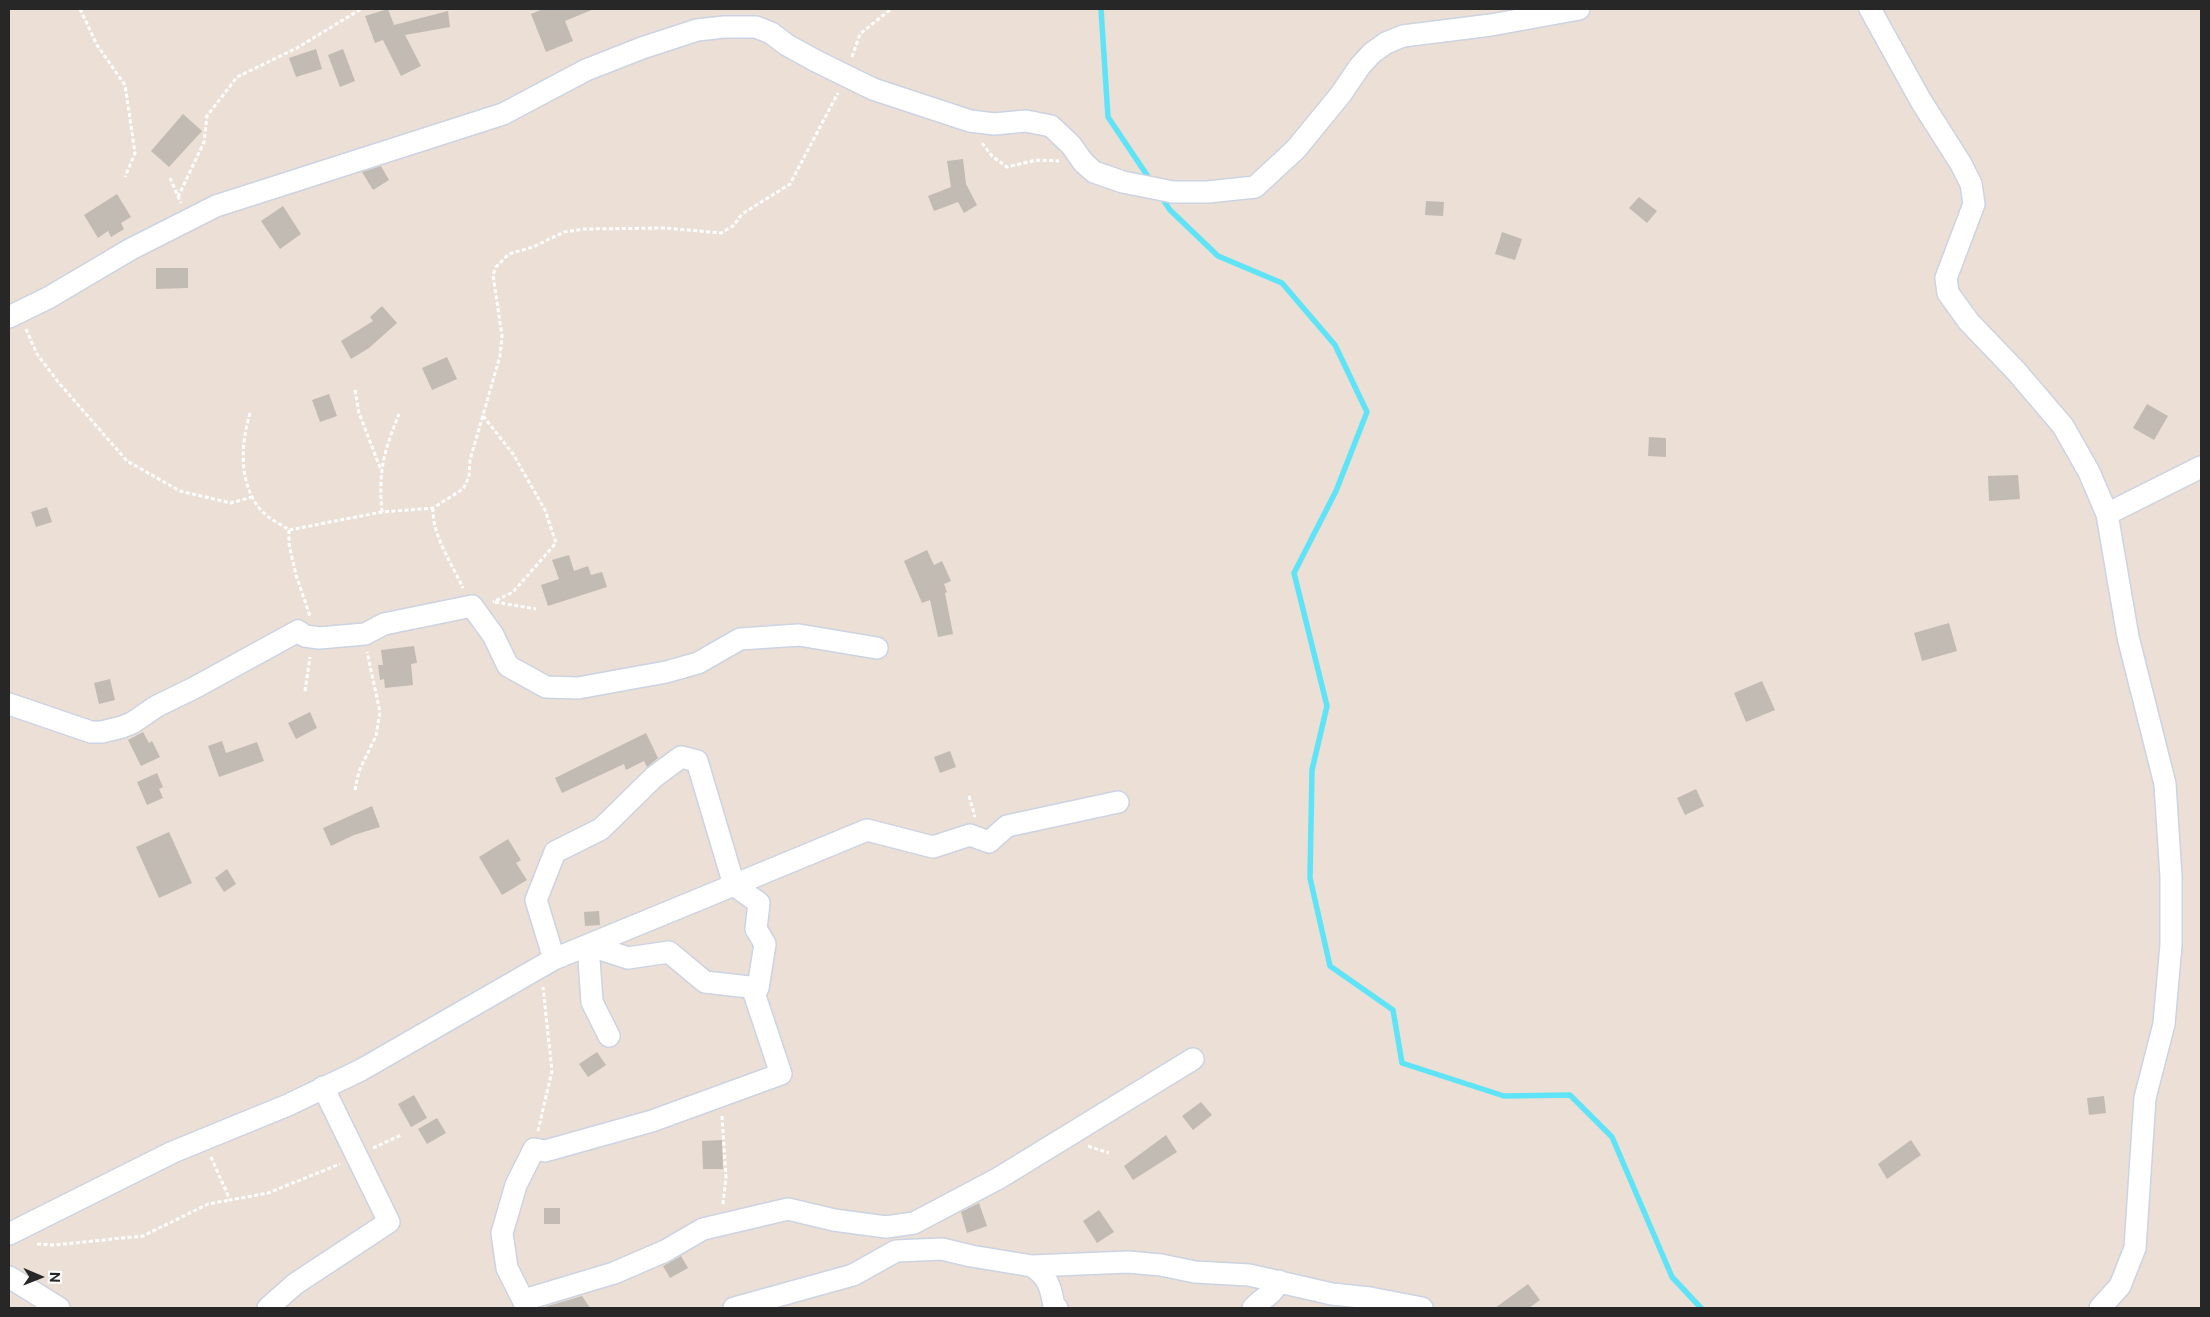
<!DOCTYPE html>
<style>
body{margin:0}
#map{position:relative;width:2210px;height:1317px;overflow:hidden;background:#ebdfd6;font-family:"Public Sans",sans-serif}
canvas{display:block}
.frame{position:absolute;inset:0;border:10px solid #272727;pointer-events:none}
.north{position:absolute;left:15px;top:1252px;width:50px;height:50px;-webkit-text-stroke:4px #fff;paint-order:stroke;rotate:91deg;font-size:14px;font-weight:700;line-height:20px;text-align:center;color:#272727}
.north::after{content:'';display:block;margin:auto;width:18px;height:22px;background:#272727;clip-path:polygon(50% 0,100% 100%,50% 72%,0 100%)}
</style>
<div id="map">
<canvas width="2210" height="1317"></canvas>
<div class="frame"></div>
<div class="north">N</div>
</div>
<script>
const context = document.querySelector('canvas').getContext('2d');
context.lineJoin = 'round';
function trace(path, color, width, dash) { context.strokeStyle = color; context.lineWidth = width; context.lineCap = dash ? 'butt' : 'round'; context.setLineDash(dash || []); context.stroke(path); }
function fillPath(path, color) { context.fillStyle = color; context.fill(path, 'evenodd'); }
trace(new Path2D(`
 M1101 9 1108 117 1151 181
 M1160 195 1170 210 1218 256 1282 283 1335 345 1367 412 1336 491 1294 573 1327 706 1312 770 1310 878 1330 966 1393 1010 1402 1063 1504 1096 1570 1095 1612 1137 1672 1277 1701 1308`), '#5fe4f7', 5.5);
fillPath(new Path2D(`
 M388 9 394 25 448 11 450 27 405 35 421 66 401 76 383 40 375 43 365 16Z
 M543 9H594L565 21 573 41 546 52 531 14Z
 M316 49 322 69 296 77 289 58Z
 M343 49 355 81 340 87 328 55Z
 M183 114 202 131 169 167 151 151Z
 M963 159 966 184 977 205 964 213 958 202 934 211 928 196 951 187 947 161Z
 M381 166 389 180 373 190 362 172Z
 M117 194 131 217 121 223 124 229 111 237 108 231 98 238 84 215Z
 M1639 197 1657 211 1647 223 1629 208Z
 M1426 201 1444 202 1443 216 1425 215Z
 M283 206 301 234 280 249 261 221Z
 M1502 232 1522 239 1515 260 1495 254Z
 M156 268H188V288L156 289Z
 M382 306 397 323 369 348 351 359 341 341 373 321 370 317Z
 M447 357 457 379 432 390 422 368Z
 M329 394 337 416 320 422 312 400Z
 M2147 404 2168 416 2154 440 2133 428Z
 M1649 437 1666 438V457L1648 456Z
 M2018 475 2020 499 1989 501 1988 476Z
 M47 507 52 522 36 527 31 512Z
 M927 550 934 565 942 561 951 581 944 584 947 592 945 593 953 634 938 637 930 600 922 603 904 561Z
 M569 555 574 571 588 566 591 575 602 572 607 587 548 606 541 585 559 579 552 560Z
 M1949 623 1957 651 1922 661 1914 633Z
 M414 646 417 663 411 664 413 685 385 688 384 679 380 680 378 665H383L381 650Z
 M110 679 115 700 99 704 94 683Z
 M1762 681 1775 710 1746 722 1734 693Z
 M310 712 317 728 296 739 288 723Z
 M143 732 149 743 152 741 160 757 141 766 128 740Z
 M646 733 658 758 647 767 644 761 626 770 624 764 562 793 555 778Z
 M222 741 226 753 257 742 264 761 219 777 208 746Z
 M950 751 956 767 940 773 934 757Z
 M157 773 163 787 159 789 163 798 147 805 137 782Z
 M1696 789 1704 806 1685 815 1677 798Z
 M372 806 380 827 354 835 331 846 323 828Z
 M169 832 192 883 159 898 136 847Z
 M508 839 521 860 516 863 527 880 502 895 479 857Z
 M227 869 236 884 224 892 215 878Z
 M599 911 600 925 585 926 584 912Z
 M597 1052 606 1065 588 1077 579 1064Z
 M414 1095 427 1118 411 1127 398 1104Z
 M2104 1096 2106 1113 2089 1115 2087 1098Z
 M1201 1102 1212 1115 1193 1130 1182 1116Z
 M437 1118 446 1133 427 1144 418 1129Z
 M1166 1135 1177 1152 1133 1180 1124 1166Z
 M722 1140 723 1169H703L702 1141Z
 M1911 1140 1921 1155 1887 1179 1878 1164Z
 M979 1203 987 1226 967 1233 961 1212Z
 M544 1208H560V1224H544Z
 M1099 1210 1114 1232 1097 1243 1083 1221Z
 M681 1256 688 1268 670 1278 663 1266Z
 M1528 1284 1540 1300 1529 1308H1495Z
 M582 1296 590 1308H544L548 1306Z`), '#c2bbb3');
const minor = new Path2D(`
 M1870 9 1921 101 1961 164 1971 184 1974 204 1946 278 1948 293 1969 322 2016 371 2063 426 2089 472 2107 514 2128 637 2165 784 2171 877V945L2164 1024 2145 1098 2135 1248 2120 1286 2100 1308
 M9 317 48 298 131 249 216 206 503 114 586 70 642 48 697 30 724 27H756L771 33 787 45 816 61 873 89 970 121 994 124 1026 121 1051 126 1071 145 1083 162 1094 172 1123 182 1173 192H1208L1255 187 1296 149 1341 94 1360 66 1372 53 1386 43 1403 36 1491 25 1579 9
 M2107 514 2201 467
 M9 704 91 732H102L122 727 132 723 157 706 194 688 298 631 305 636 319 638 365 634 384 624 472 606 493 635 508 666 546 687 578 688 666 672 698 663 740 639 799 635 877 648
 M609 1036 592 1002 588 945 628 958 669 952 705 982 758 988 765 944 756 929 759 903 734 885 554 959 536 900 555 852 601 829 654 777 681 757 697 761 734 885 867 830 933 847 970 835 989 842 1007 826 1118 802
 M9 1234 173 1152 288 1105 361 1070 554 959
 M1032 1266C1048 1276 1051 1288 1054 1306L1057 1308
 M9 1277 59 1308
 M524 1300 614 1273 665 1251 703 1229 788 1209 834 1220 886 1227 914 1223 999 1178 1193 1059
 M268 1308 295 1284 389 1222 323 1087
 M527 1308 507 1268 502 1233 516 1185 534 1149 545 1151 652 1121 781 1074 752 987
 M734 1308 853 1275 896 1251 942 1249 971 1256 1032 1266 1128 1262 1161 1265 1195 1272 1249 1275 1332 1294 1370 1298 1422 1308
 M1253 1308C1263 1297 1272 1296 1279 1281`);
trace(minor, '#ccd3e2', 24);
trace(new Path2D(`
 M80 9 97 45 125 85 135 153 125 177
 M852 57 860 34 891 9
 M982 143 992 156 1007 167 1036 160 1059 161
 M170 178 181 203
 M178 197 204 142 207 116 237 77 297 48 361 9
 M26 329 37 354 59 383 127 461 180 491 231 503 252 497
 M355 390 359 413 381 470
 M250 413C240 446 238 490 266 515 273 521 282 525 289 530L382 512 433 508 463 489 469 477 470 460 500 356 502 336 493 275 496 267 509 254 533 247 564 232 585 229 666 228 721 233 733 226 742 214 790 184 838 93
 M483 416 513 454 545 510 556 543 513 592 493 602
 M433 508C432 535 452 564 463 588
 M382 512C378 471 384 451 399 414
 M289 530V544L296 575 310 616
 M495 602 536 609
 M305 691 310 657
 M355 790 359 771 376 736 380 712 367 652
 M969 796 975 817
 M722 1116 726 1177 723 1204
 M538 1131 552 1071 543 987
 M1088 1146 1109 1153
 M373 1148 401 1135
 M211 1157 230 1200 268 1193 340 1164
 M37 1244 54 1245 143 1236 208 1204 230 1200`), '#fff', 3, [4, 2.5]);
trace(minor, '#fff', 21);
</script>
